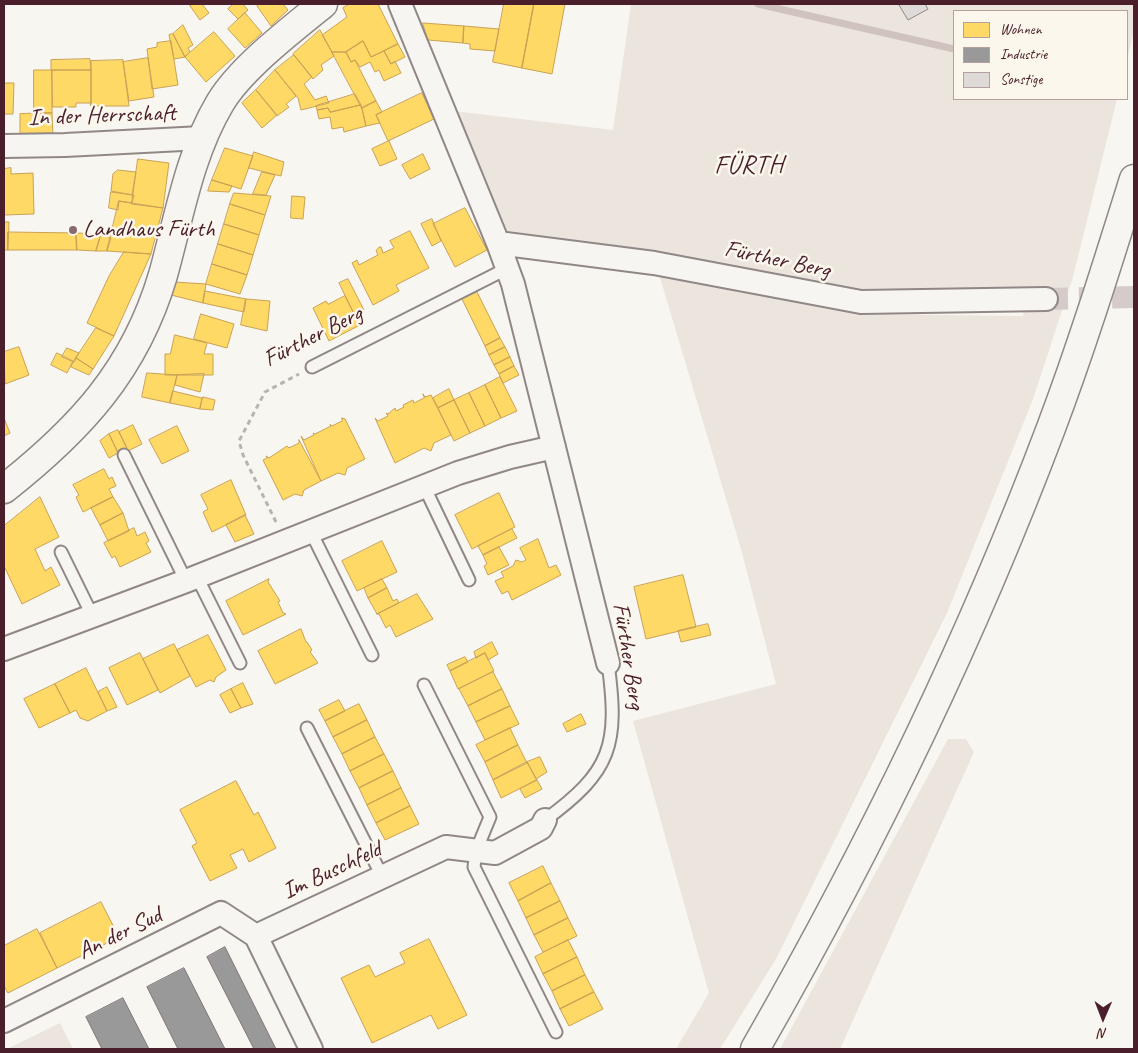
<!DOCTYPE html>
<meta charset="utf-8">
<style>
body{margin:0}
#map{position:relative;width:1138px;height:1053px;overflow:hidden;background:#f8f6f0;font-family:Caveat,sans-serif}
canvas{display:block}
.frame{position:absolute;inset:0;border:5px solid #4a1f2b;pointer-events:none}
.legend{position:absolute;left:953px;top:10px;width:175px;height:90px;box-sizing:border-box;background:#fbf7ec;border:1px solid #b4a19f;margin:0;padding:6px 9px;list-style:none;font-size:15px;color:#4a1f2b}
.legend li{display:flex;align-items:center;gap:10px;height:25px}
.legend b{width:25px;border:1px solid #b4a19f}
.north{position:absolute;left:1078px;top:993px;width:50px;height:50px;-webkit-text-stroke:4px #fbf7ec;paint-order:stroke;rotate:181deg;font-size:14px;font-weight:700;line-height:20px;text-align:center;color:#4a1f2b}
.north::after{content:'';display:block;margin:auto;width:18px;height:22px;background:#4a1f2b;clip-path:polygon(50% 0,100% 100%,50% 72%,0 100%)}
</style>
<div id="map">
<canvas width="1138" height="1053"></canvas>
<div class="frame"></div>
<ul class="legend">
<li><b style="height:14px;background:#ffd966"></b>Wohnen</li>
<li><b style="height:14px;background:#999"></b>Industrie</li>
<li><b style="height:14px;background:#dedad7"></b>Sonstige</li>
</ul>
<div class="north">N</div>
</div>
<script>
const context = document.querySelector('canvas').getContext('2d');
context.lineJoin = 'round';
function fillPath(path, color) { context.fillStyle = color; context.fill(path, 'evenodd'); }
function trace(path, color, width, dash) { context.strokeStyle = color; context.lineWidth = width; context.lineCap = dash ? 'butt' : 'round'; context.setLineDash(dash || []); context.stroke(path); }
function write(font, color, halo, rows, align = 'center') {
  context.font = font + ' Caveat,sans-serif'; context.lineWidth = 5; context.setLineDash([]); context.textBaseline = 'middle'; context.strokeStyle = halo; context.fillStyle = color; for (const [text, x, y, turn = 0] of rows) {
    context.save(); context.translate(x, y); context.rotate((+turn || 0) * Math.PI / 180); context.textAlign = isNaN(turn) ? turn : align; if (halo) context.strokeText(text, 0, 0); context.fillText(text, 0, 0); context.restore();
  }
}
fillPath(new Path2D(`
 M631 4H1134V30L1127 60V11H954V99H1117L1073 277 1033 399 947 613 776 959 720 1049H676L709 993 633 721 776 684 741 549 658 271 860 314 1023 316 1029 288 893 295 845 292 621 247 502 230 454 111 613 130Z
 M948 739H966L974 752 840 1049H780Z
 M60 1023 73 1049H7Z`), '#ece5de');
const homes = new Path2D(`
 M194 4H202L209 13 200 20 190 6Z
 M234 4H243L248 10 238 19 228 9Z
 M260 4H283L288 10 271 26 257 6Z
 M350 4H378L398 44 371 57 363 41 346 52H332L322 35 347 17 343 8Z
 M504 4H534L522 68 493 62Z
 M534 4H565L552 74 522 68Z
 M245 13 262 33 245 48 228 29Z
 M423 23 464 26 463 43 428 40Z
 M183 25 193 45 188 48 190 52 185 57 173 34Z
 M464 26 499 29 495 51 470 49V44L463 43Z
 M320 30 334 56 321 65 323 70 313 79 293 54Z
 M214 32 235 56 206 82 185 57Z
 M173 34 185 57 174 59 169 35Z
 M171 41 178 85 152 89 147 49 157 47V43Z
 M363 41 371 57 384 51 391 64 395 61 401 73 384 81 379 70 375 72 370 62 360 67 355 60 351 62 346 52Z
 M398 44 405 57 391 64 384 51Z
 M332 52H346L351 62 355 60 376 101 362 108Z
 M294 55 312 77 304 84 315 100 326 96 329 103 301 110 298 98 275 70Z
 M148 58 154 97 129 101 123 62Z
 M90 59 91 70H51V60Z
 M123 60 129 106H91V61Z
 M34 70H52V113L34 114Z
 M52 70H91V106L90 103H76V107H53Z
 M275 70 296 96 286 104 289 107 277 116 256 90Z
 M4 83H14L13 114H4Z
 M256 90 277 115 262 128 242 103Z
 M422 93 434 119 388 141 376 115Z
 M355 94 361 105 330 112 328 108 317 110 316 106Z
 M376 101 382 112 376 115 380 123 366 126 362 108Z
 M361 105 366 126 344 132 343 127 332 129 330 117 319 119 317 110 328 108 330 112Z
 M52 113 53 135H20V114Z
 M389 141 397 159 380 166 372 149Z
 M225 148 253 156 241 189 212 180Z
 M254 152 284 162 281 176 249 168Z
 M423 154 430 169 410 179 402 165Z
 M138 159 169 163 163 208 132 204Z
 M11 168V174L33 173 34 214 4 215V169Z
 M118 170 136 172 132 195 111 191 113 174Z
 M262 172 275 175 266 195 253 194Z
 M212 180 232 186 229 192 208 191Z
 M111 192 134 195 132 203 119 201 118 210 109 208Z
 M234 193 271 196 265 215 230 204Z
 M292 196 305 197 303 219 291 218Z
 M119 201 163 208 151 254 107 251Z
 M230 204 265 215 259 235 224 224Z
 M465 208 487 250 455 267 433 224Z
 M432 219 441 241 432 246 421 224Z
 M4 222H9L8 250H4Z
 M224 224 259 235 253 255 218 244Z
 M410 231 429 268 396 285 399 291 373 305 352 263 357 260 359 265 378 255 376 251 379 247H381L383 253 394 248 390 241Z
 M8 232 76 233 77 250H8Z
 M76 233 101 234 96 251 77 250Z
 M101 235 111 238 107 251H96Z
 M218 244 253 255 247 275 212 264Z
 M124 252 151 254 114 336 87 323 109 276Z
 M212 264 247 275 240 294 206 284Z
 M348 279 364 310 354 314 339 283Z
 M174 282 206 284 203 303 171 295Z
 M205 291 246 299 244 312 203 303Z
 M477 292 500 338 485 346 462 299Z
 M345 296 360 325 329 341 313 308 326 301 328 304Z
 M246 299 270 301 267 331 241 325Z
 M201 314 234 324 227 348 194 339Z
 M96 328 114 336 93 369 76 358Z
 M175 335 207 343 204 354H213V375H165V354H170Z
 M500 338 505 347 489 355 485 346Z
 M19 347 29 375 5 384 4 352Z
 M505 347 510 357 494 365 489 355Z
 M67 348 79 353 74 362 62 357Z
 M57 353 73 361 67 373 51 365Z
 M510 357 514 366 499 374 494 365Z
 M76 358 93 369 89 375 71 367Z
 M514 366 519 375 503 383 499 374Z
 M147 373 177 375 170 403 142 397Z
 M204 374 200 392 175 385 177 375Z
 M500 377 517 411 501 418 485 385Z
 M485 385 501 418 485 426 469 393Z
 M449 389 454 400 438 408 433 398Z
 M173 391 202 398 200 409 170 403Z
 M469 393 485 426 470 433 454 400Z
 M423 394 425 397 431 395 451 435 434 443 431 451 424 448 395 463 375 418 378 421 388 416 386 413 388 414 395 408 396 411 404 407 403 405 413 400 414 403 424 398Z
 M203 397 215 400 213 410 200 409Z
 M454 400 470 433 454 441 438 408Z
 M4 418 10 433 4 436Z
 M342 418 345 419 365 459 347 468 345 475 338 473 321 481 301 436 304 440 314 435 313 433 315 434 331 426 330 424 332 426 342 421Z
 M133 425 142 444 128 451 119 432Z
 M177 426 189 451 162 464 149 440Z
 M118 430 127 448 118 453 109 434Z
 M109 434 118 453 109 458 100 441Z
 M299 440 321 481 304 490 302 496 295 494 283 500 263 460 267 458 266 456 269 458 287 446 289 448 299 443Z
 M104 469 109 479 112 477 116 486 109 489 113 497 83 512 76 497 79 495 73 485Z
 M231 480 246 515 212 532 203 512 208 509 201 495Z
 M499 493 515 527 472 549 455 515Z
 M40 497 59 537 35 549 45 571 51 567 60 585 22 604 4 566V526Z
 M113 497 123 513 100 525 91 508Z
 M123 513 129 531 108 541 100 525Z
 M245 515 254 534 235 542 226 525Z
 M134 528 137 536 145 532 149 541 146 543 151 552 120 567 115 556 112 558 104 543Z
 M512 529 517 538 483 555 478 546Z
 M538 539 549 568 556 565 561 575 512 600 508 591 502 594 495 581 504 577 501 572 513 566 516 560 522 562 526 560 520 548Z
 M382 541 397 572 357 591 342 561Z
 M499 547 509 565 488 575 484 566 487 564 483 555Z
 M683 575 696 627 646 639 634 587Z
 M269 579 268 582 280 601 278 602 283 613 286 614 243 635 226 601Z
 M382 579 387 588 368 598 364 588Z
 M387 588 393 601 397 599 399 603 377 614 368 598Z
 M417 594 433 619 396 637 390 625 386 628 379 614H377Z
 M708 624 711 635 681 642 678 631Z
 M301 629 306 642H307L312 650 310 652 318 663 275 684 258 651Z
 M208 635 226 670 216 677 214 682 210 680 196 687 177 650Z
 M492 642 498 654 488 660 485 653 476 658 474 652Z
 M174 644 190 676 160 693 143 659Z
 M140 653 158 690 127 705 109 668Z
 M485 653 494 671 458 689 450 671Z
 M465 657 468 662 450 671 447 665Z
 M86 668 107 711 88 721 80 718 76 710 70 713 55 684Z
 M493 672 502 689 468 706 459 689Z
 M243 683 253 704 241 708 231 689Z
 M55 684 70 713 39 728 24 699Z
 M107 687 117 707 107 711 98 692Z
 M231 689 241 708 230 713 220 695Z
 M502 689 510 706 476 722 468 706Z
 M339 700 345 711 325 721 319 710Z
 M359 704 367 720 333 737 325 721Z
 M510 706 519 724 485 740 476 722Z
 M581 714 586 724 567 732 563 724Z
 M367 720 375 737 342 754 333 737Z
 M510 728 518 745 485 762 476 745Z
 M375 737 384 754 350 771 342 754Z
 M518 745 527 763 493 780 485 762Z
 M384 754 393 771 359 788 350 771Z
 M540 757 547 772 536 779 527 762Z
 M527 762 537 780 501 798 493 780Z
 M393 771 401 788 367 805 359 788Z
 M537 780 542 789 525 798 520 789Z
 M236 781 254 815 258 812 276 848 249 862 243 849 230 855 237 868 210 881 192 846 197 843 180 810Z
 M401 788 410 806 376 823 367 805Z
 M410 806 419 824 385 840 376 823Z
 M543 866 551 883 518 901 509 883Z
 M551 883 560 901 526 918 518 901Z
 M560 901 568 918 534 935 526 918Z
 M101 902 119 937 57 968 40 933Z
 M568 918 577 936 543 952 534 935Z
 M37 929 57 968 8 993 4 986V946Z
 M429 939 467 1015 438 1029 431 1015 372 1043 341 978 369 965 375 977 405 963 400 953Z
 M568 940 577 957 543 974 535 957Z
 M577 957 585 975 552 991 543 974Z
 M585 975 594 992 560 1009 552 991Z
 M594 992 603 1009 569 1026 560 1009Z`);
fillPath(homes, '#ffd966');
trace(homes, '#c9a154', 1);
const industry = new Path2D(`
 M225 947 276 1049H254L207 957Z
 M184 968 225 1049H178L147 987Z
 M123 998 149 1049H102L86 1017Z`);
fillPath(industry, '#999');
trace(industry, '#817478', 1);
trace(new Path2D(`
 M758 4 954 49`), '#d0c3bf', 7);
const building = new Path2D(`
 M901 4H925L928 9 908 20 899 5Z`);
fillPath(building, '#dedad7');
trace(building, '#918787', 1);
trace(new Path2D(`
 M1046 299 1134 297`), '#d5cbc9', 22, [22, 11]);
const service = new Path2D(`
 M312 367 508 268
 M124 455 186 581
 M424 486 469 580
 M311 532 372 655
 M61 552 93 617
 M197 577 240 663
 M424 685 490 817 476 851 474 867 556 1032
 M307 728 382 876
 M545 820C612 771 619 745 608 663`);
const minor = new Path2D(`
 M400 4 498 243 654 263 861 302 1046 299
 M4 146 65 145 202 138
 M498 243 513 284 608 663
 M4 649 186 581 458 473 510 457 554 447
 M4 1021 221 913 256 936
 M311 1049 256 936 446 847 495 853 541 828 545 820`);
const tertiary = new Path2D(`
 M4 489C80 429 135 370 163 275 179 218 189 155 220 103 241 68 290 31 323 4`);
const primary = new Path2D(`
 M755 1049C869 850 970 643 1051 428 1082 346 1108 262 1134 179`);
trace(service, '#918787', 15);
trace(minor, '#918787', 26);
trace(tertiary, '#918787', 31);
trace(primary, '#918787', 31);
trace(new Path2D(`
 M276 522 243 455 239 441 265 392 299 374`), '#b8b3b1', 3, [5, 4]);
trace(service, '#f6f5f1', 11);
trace(minor, '#f6f5f1', 22);
trace(tertiary, '#f6f5f1', 28);
trace(primary, '#f6f5f1', 28);
for (const [x, y, r, color] of [
 [73,230,5,"#876a70"]
]) { const dot = new Path2D(); dot.arc(x, y, r, 0, 2 * Math.PI); context.fillStyle = color; context.fill(dot); trace(dot, '#fbf7ec', 2); }
write('24px', '#4a1f2b', '#fbf7ec', [
 ["In der Herrschaft",102,116,-2],
 ["Fürther Berg",777,260,12],
 ["Fürther Berg",313,337,-27],
 ["Fürther Berg",628,656,81],
 ["Im Buschfeld",332,871,-25],
 ["An der Sud",120,934,-26]
]);
write('24px', '#4a1f2b', '#fbf7ec', [
 ["Landhaus Fürth",83,230]
], 'left');
context.letterSpacing = '1px';
write('26px', '#4a1f2b', '#fbf7ec', [
 ["FÜRTH",749,166]
]);
context.letterSpacing = '0px';
</script>
